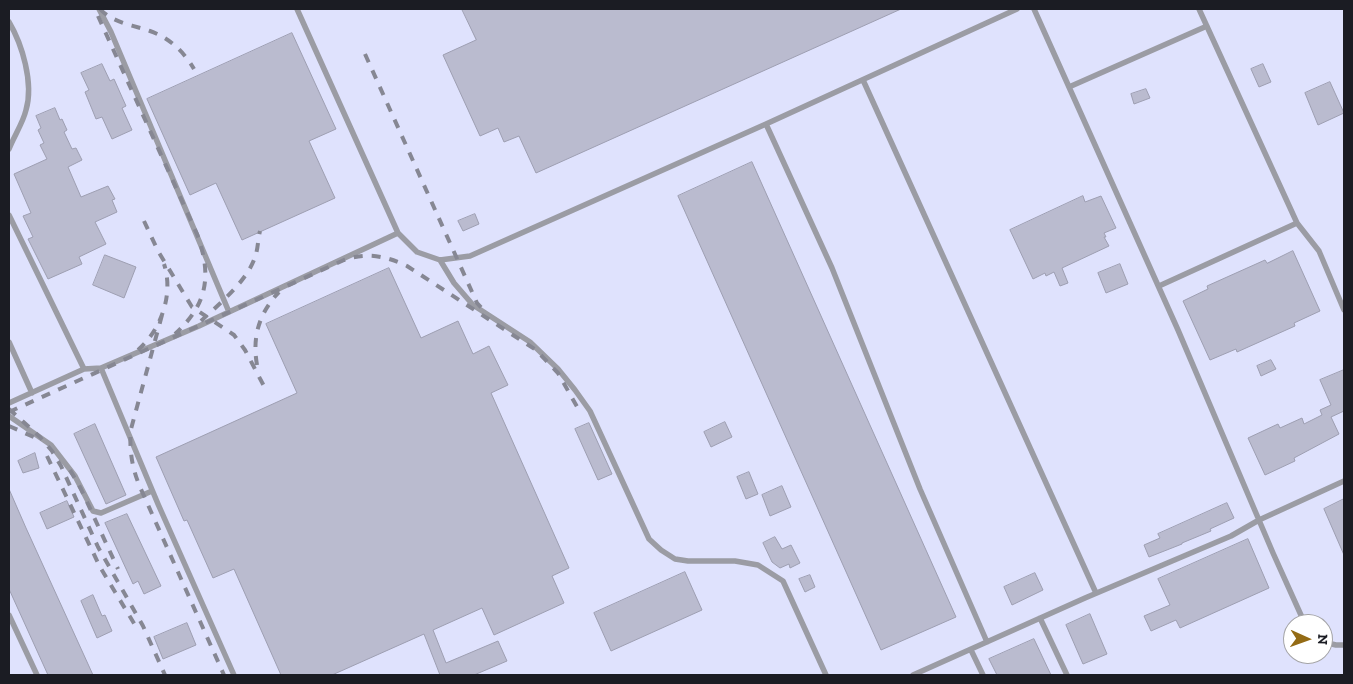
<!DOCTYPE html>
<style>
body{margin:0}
#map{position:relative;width:1353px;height:684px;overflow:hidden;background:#ebedfd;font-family:"Zilla Slab",serif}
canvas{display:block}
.frame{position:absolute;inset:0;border:10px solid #1b1c23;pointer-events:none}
.north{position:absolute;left:1283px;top:614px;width:50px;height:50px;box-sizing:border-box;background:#fff;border:1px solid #a4a4a7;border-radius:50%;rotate:92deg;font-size:14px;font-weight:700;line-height:20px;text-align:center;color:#1b1c23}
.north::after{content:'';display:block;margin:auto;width:18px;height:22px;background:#946b15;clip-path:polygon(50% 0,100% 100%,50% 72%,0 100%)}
</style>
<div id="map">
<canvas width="1353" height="684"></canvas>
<div class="frame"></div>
<div class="north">N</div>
</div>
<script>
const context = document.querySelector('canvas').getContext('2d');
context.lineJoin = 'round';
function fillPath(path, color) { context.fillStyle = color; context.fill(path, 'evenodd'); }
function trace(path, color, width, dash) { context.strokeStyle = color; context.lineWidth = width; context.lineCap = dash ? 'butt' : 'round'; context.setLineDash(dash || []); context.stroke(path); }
fillPath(new Path2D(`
 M9 9H1344V675H9ZM1293 624H1323V654H1293Z`), '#dfe2fd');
const building = new Path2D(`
 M462 9H901L536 173 519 136 504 142 498 128 480 136 443 55 476 40Z
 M292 33 336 129 309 141 335 198 242 240 216 183 190 195 147 99Z
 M102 64 110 81 114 79 126 106 122 108 132 130 112 139 102 117 96 119 85 92 89 90 81 73Z
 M1263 64 1271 82 1259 87 1251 69Z
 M1330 82 1344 113 1318 125 1305 93Z
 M1146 89 1150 98 1134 104 1131 94Z
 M55 108 60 120 62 119 67 130 64 132 72 149 76 148 82 160 68 167 81 197 108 186 115 199 112 200 117 212 95 222 106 244 79 257 82 264 48 279 28 239 33 237 23 216 31 213 14 174 47 159 40 145 44 143 38 130 41 128 36 116Z
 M752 162 956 617 881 650 678 196Z
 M1083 196 1085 202 1101 196 1116 228 1104 233 1106 237H1104L1109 246 1062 268 1068 283 1060 286 1054 272 1046 276 1045 273 1033 279 1010 230Z
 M475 214 479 224 463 231 458 221Z
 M1293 251 1320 311 1294 323 1295 326 1237 352 1236 349 1210 360 1183 301 1208 289 1207 286 1265 260 1267 263Z
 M105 255 136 267 124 298 93 285Z
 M1120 264 1128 284 1106 293 1098 273Z
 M389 268 421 338 458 321 473 354 489 346 508 385 491 393 569 568 552 576 564 603 494 635 482 608 433 630 446 663 498 641 507 661 474 675H440L424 634 332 675H281L234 569 213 578 187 520 184 521 156 457 297 393 266 324Z
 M1271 360 1276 369 1261 376 1257 366Z
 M1344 370V411L1331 417 1339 434 1294 458 1295 461 1265 475 1248 438 1278 424 1280 428 1302 418 1304 424 1322 415 1320 410 1331 405 1320 380Z
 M725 422 732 437 711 447 704 432Z
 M589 423 612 474 598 480 575 429Z
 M95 424 126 495 106 504 74 434Z
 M35 453 39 468 23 473 18 461Z
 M749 472 758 494 746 499 737 477Z
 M782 486 791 507 770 516 762 495Z
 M9 489 26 528 93 675H48L9 589Z
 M1344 499V555L1324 509Z
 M67 501 74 517 47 529 40 513Z
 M1227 503 1234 518 1210 529 1211 531 1182 543V544L1149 557 1144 545 1160 538 1158 534Z
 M127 514 161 586 144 594 138 581 133 584 105 523Z
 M775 537 782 549 791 545 800 563 790 568 789 564 780 568 772 562 763 543Z
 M1248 539 1269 588 1180 628 1176 620 1151 631 1144 616 1170 605 1158 579Z
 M685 572 702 610 611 651 594 613Z
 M1035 573 1043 590 1012 605 1004 587Z
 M810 575 815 587 805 592 799 579Z
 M93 595 102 616 105 615 112 631 97 638 81 601Z
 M1090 614 1107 654 1083 664 1066 625Z
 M187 623 196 645 163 659 154 637Z
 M1034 639 1051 675H997L989 659Z`);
fillPath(building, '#babbcf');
trace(building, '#9e9fb2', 1);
trace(new Path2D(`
 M99 9 111 32 229 312
 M297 9 398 233 417 252 440 260 470 256 766 124 1017 9
 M1034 9 1178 330 1273 553 1305 624
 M1199 9 1297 223 1319 251 1344 310
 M9 22C22 44 34 83 26 110 23 123 14 136 9 149
 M863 80 1096 593
 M1069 87 1207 26
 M766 124 832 268 920 489 987 642
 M9 215 84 369
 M440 260 454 283 473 305 530 342 558 369 575 390 590 411 649 539 661 550 675 559 688 561H735L758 565 783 581 826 675
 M1159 286 1297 223
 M9 342 32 393
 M101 368 158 504 234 675
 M9 403 84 369 101 368 199 326 398 233
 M9 416 51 445 75 476 93 511 101 513 152 491
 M9 615 37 675
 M1040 618 1067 675
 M1323 642 1336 645H1344
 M971 650 983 675
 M913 675 1085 598 1231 536 1259 520 1344 481`), '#9b9ca4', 5.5);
trace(new Path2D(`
 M100 9C113 23 133 25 150 31 170 38 184 52 194 69
 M98 16 197 234C212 275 208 304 175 334
 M365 54 477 303 487 314
 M144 221 158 251 192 307 234 335 245 350 266 390
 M162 315 131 429C129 450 132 468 140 487L224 675
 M201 321C220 303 249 280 256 254 258 247 258 239 260 231
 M138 350C161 330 174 294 164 264
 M257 365C252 337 259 313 279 292
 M9 409 40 437 52 451 61 466 98 547 143 626 165 675
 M9 412 344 260C367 252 386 256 407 266L536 350 558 373 580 412
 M9 426 36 438
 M47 456 100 567 138 630
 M70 470 81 489 118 569`), '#868793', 4, [9, 9]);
</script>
